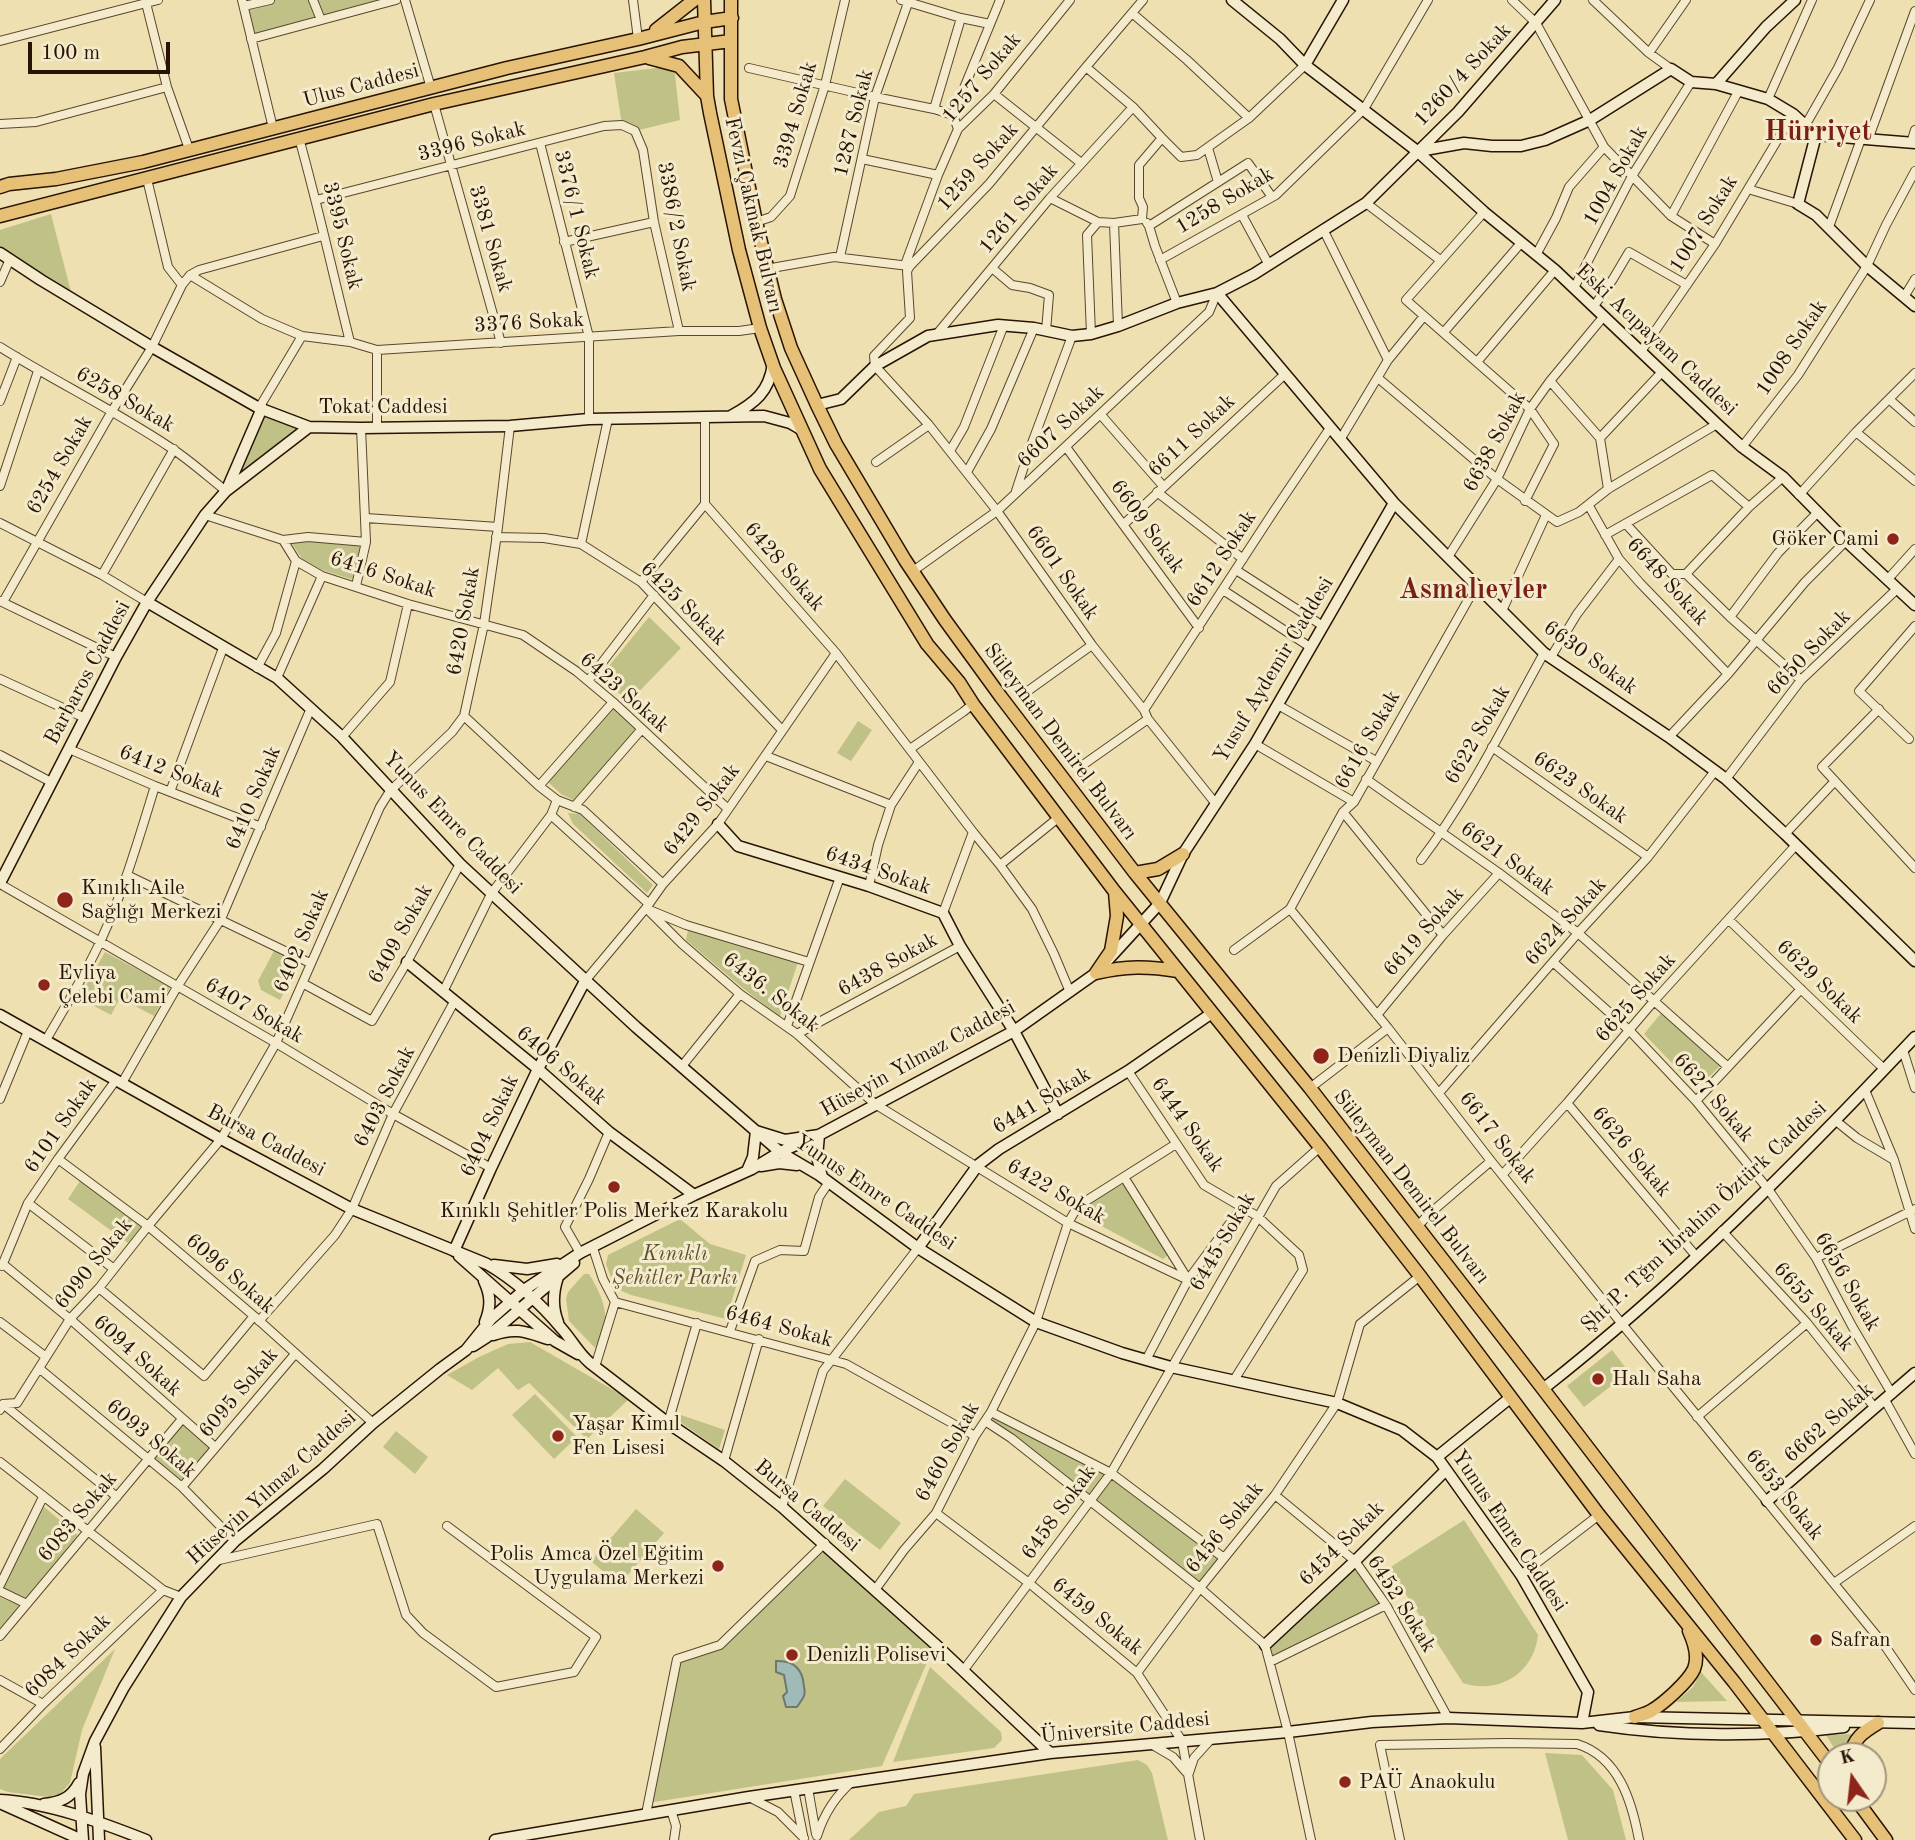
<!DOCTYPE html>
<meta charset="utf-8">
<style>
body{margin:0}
#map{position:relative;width:1915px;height:1840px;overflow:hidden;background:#eee0b0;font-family:"Old Standard TT",serif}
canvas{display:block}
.north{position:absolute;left:1817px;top:1742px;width:70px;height:70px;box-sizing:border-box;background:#f4ebcc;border:2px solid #a3957c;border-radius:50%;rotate:346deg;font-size:19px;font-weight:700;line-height:28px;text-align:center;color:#291304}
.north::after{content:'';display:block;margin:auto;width:24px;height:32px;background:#8f2418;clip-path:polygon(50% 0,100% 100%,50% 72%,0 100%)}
.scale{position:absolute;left:28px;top:42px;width:142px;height:32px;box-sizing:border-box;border:4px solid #291304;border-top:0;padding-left:9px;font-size:21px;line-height:24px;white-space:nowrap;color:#291304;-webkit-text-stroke:5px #f4ebcc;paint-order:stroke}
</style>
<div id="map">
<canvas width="1915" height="1840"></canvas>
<div class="north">K</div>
<div class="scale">100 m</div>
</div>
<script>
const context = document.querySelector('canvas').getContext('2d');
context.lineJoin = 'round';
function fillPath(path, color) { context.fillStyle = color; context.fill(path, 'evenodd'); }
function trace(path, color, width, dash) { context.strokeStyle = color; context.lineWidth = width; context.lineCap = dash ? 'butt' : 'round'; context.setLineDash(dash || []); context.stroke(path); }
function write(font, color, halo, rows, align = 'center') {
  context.font = font + ' "Old Standard TT",serif'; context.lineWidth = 6; context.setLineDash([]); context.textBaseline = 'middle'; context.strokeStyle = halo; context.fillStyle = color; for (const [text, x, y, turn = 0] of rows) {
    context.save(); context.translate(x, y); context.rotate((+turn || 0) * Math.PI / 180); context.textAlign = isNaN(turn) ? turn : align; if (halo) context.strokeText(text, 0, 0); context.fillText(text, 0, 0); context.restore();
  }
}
fillPath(new Path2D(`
 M270 0H396L251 39 244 6Z
 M674 66 680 120 635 131 622 125 614 73Z
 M51 214 72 296 0 248V230Z
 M262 408 309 427 226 491Z
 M309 540 361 546 354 580 322 570 302 559 291 542Z
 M649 617 681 648 629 702 600 677Z
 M613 702 641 730 575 801 561 794 548 782Z
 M858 721 872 730 851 761 837 753Z
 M568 813 580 814 653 885 647 893 573 824Z
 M688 930 798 962 780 1017 745 990 686 940Z
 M275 949 300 962 280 1000 261 990 258 981Z
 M105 952 170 987 154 1016 120 998 111 1015 79 998Z
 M1662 1012 1720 1066 1697 1089 1644 1034Z
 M80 1181 142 1226 128 1243 68 1199Z
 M1124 1183 1168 1255 1163 1259 1081 1215 1083 1207Z
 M680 1219 710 1244 746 1255 726 1319 631 1295 615 1288 606 1264 608 1255Z
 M584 1274H589C598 1289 609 1309 604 1327 603 1334 598 1342 595 1348L569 1321 566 1299 568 1292Z
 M530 1342 629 1399 587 1439 529 1383 518 1390 498 1368 472 1390 447 1375 479 1357 508 1344Z
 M1612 1350 1629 1372 1584 1407 1567 1386Z
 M535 1394 577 1437 554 1459 512 1415Z
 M991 1412 1111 1473 1224 1558 1200 1588 985 1421Z
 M675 1413 725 1430 719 1449 673 1417Z
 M182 1419 215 1447 182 1487 150 1459Z
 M396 1431 428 1457 415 1474 383 1447Z
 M845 1479 901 1523 880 1550 823 1506Z
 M44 1507 78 1535 27 1598 3 1587Z
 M636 1509 664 1533 619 1585 591 1561Z
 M1464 1520 1538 1635C1534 1673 1499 1695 1463 1683L1389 1568Z
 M825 1543 935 1644 882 1766 648 1803 677 1659 720 1645Z
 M1355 1561 1386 1605 1270 1662 1265 1645Z
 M0 1597 20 1606 0 1630Z
 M115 1649 82 1730 70 1783 61 1793 48 1797 8 1792 0 1789V1759Z
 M930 1667 1001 1732 1002 1740 994 1748 893 1762Z
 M1701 1672 1727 1701 1676 1702 1693 1687Z
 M1853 1734 1847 1743 1843 1756H1839L1826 1735Z
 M1545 1753 1582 1755 1613 1790 1626 1840H1568Z
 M1138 1760 1147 1765 1152 1773 1168 1840H849L879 1812 906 1806 914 1794Z`), '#bfc187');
const water = new Path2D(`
 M776 1661C794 1660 803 1669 804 1687 805 1691 805 1695 803 1698 801 1701 799 1704 797 1707H786L783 1696 787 1692 784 1675 776 1672Z`);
fillPath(water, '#9fbab7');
trace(water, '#70776f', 2);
const street = new Path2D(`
 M242 0 273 128
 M313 0 321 20
 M405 0 431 88
 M633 0 638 39
 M901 0 961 18 990 24
 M1143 0 1086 67 989 184 910 266 907 271 910 318 874 356 875 366 929 425 997 511 1092 645 1144 710 1148 719 1216 804
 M1512 0 1536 23 1604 147 1671 216 1715 244
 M1593 0 1649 53 1671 69
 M146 3 167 87 189 149
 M244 6 270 0
 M1132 13 1187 60 1249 118
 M251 39 396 0
 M0 41 158 0
 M1649 53 1686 0
 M1086 67 1133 107 1162 138
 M749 68 875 97 934 109 953 115
 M994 94 1081 163
 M1768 99 1812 0
 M434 104 501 343
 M934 109 961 18
 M0 124 36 122 167 87
 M1805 126 1838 68 1870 0
 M958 129 953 115 1000 0
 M299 138C318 206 333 274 350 342
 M1868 140 1915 11
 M540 143 589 337V419
 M1911 143 1915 130
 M1208 148 1218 182
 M862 159 938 175
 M147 179 168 267 182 285
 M1748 189 1798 204
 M1050 198 1098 222 1114 223 1142 219 1143 207 1139 198V165L1162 138 1181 157 1197 155 1249 118 1305 65
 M316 200 604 126 622 125 635 131 643 150 654 222 679 331
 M1366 203 1440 260
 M1484 212 1406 300 1530 409 1554 444 1525 501
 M1242 215 1269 265
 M1671 216 1739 90
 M756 222 771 217 790 196 825 85 845 0
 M1114 223 1118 326
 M1147 223 1149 226 1155 246 1177 303
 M1149 226 1248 163 1272 197
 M1829 227 1861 139
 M1323 229 1388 360
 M564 242 654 222
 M1536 255 1556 218 1569 187 1604 147
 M840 257 875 97 909 0
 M1160 260 1276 195 1364 109 1428 0
 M905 265 938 175 958 129 994 94 1070 0
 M992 268 1012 285 1030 288 1049 295 1046 331
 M766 269 834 257 909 266
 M190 275 262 319 302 336 350 342 377 350 679 331H739L760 328
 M0 282 10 259
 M1574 288 1632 176 1691 82
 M1904 297 1915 279
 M1594 306 1613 279 1629 252 1687 285
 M1444 332 1521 243
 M1091 334 1087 235 1098 222
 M936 335 1050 198 1133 107
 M0 347C56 382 116 411 171 448 191 461 208 477 226 491
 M377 350V427
 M1642 350 1715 244 1793 114
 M1477 362 1555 270
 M1378 378 1497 479 1557 522 1579 512 1608 489 1717 424
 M1550 381 1600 438 1608 489
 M1889 399 1915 422
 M0 401 17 357
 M259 408 302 336
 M1101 415 1163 486
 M1856 432 1915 481
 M1600 438 1661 373
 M1340 440 1388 360 1424 316
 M1066 447 1199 628
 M1742 447 1798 375 1867 266 1886 225 1915 171
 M950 451 964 427 1004 325
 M876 462 929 425
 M967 472 991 429 1034 328
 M0 486 38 371
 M1016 491 1029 451 1072 336
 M1157 492 1243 559
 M1799 495 1856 432 1915 373
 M705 504 836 653 973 832 1000 865 1032 909 1054 954 1070 992
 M1589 506 1619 559 1640 583 1728 674
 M205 515 283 540 296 561 322 576 408 604 523 635 576 671 613 702 728 809
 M366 518 498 527
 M0 523 102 575 147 602
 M1124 524 1285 374
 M1626 524 1672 574H1686L1730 617 1801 680
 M1605 535 1712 475 1749 507
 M496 537 544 538 581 544 641 582 782 730
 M283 540 308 537 366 542
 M581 544 608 419
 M1448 557 1497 479 1530 409 1550 381 1604 316
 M1236 570 1323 626
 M913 571 997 511 1209 312 1217 293
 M1686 574 1749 507 1783 477
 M102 575 174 449
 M1888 579 1915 549
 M641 582 705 504V418
 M356 586 366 542 361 428
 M1223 590 1310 647
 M0 601 116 657
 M3 602 112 411 152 347 182 285 190 275 199 270 323 236
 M1502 611 1546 515
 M1730 617 1778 553 1818 512
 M1551 657 1577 614 1619 559
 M257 668 276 633 296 561
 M277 678 322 576
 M0 679 85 718
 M588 681 654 595
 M1025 693 1092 645
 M1278 705 1376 761
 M1879 709 1822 767 1915 868
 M1144 710 1274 511 1330 428
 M464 716 539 786 557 800 583 810 663 884
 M342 737 390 682 408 604
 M1669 737 1728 674 1805 582 1846 541
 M1909 739 1859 691 1915 626
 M1255 744 1354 802
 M1492 747 1648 857
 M69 749 155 786 261 827
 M910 749 963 712 973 704
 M0 755 51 782
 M766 756 891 805
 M1080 767 1148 719
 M1366 779 1499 873 1578 933 1728 1067
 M1726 779 1801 680 1897 589
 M539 786 613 702
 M170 792 223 648
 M574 807 641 730
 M1343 812 1443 935
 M551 815 649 904
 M1785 834 1835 781
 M1421 860C1469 797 1505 723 1544 653
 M1000 865 1058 818
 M127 875 310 963
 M0 884 276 1043 393 1114 491 1168
 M869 886 878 845 891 805 919 762
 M646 908 682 944 740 994 797 1034 875 1104 1068 1223 1188 1280
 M1290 909 1388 1028 1491 1161 1622 1324 1885 1646 1915 1690
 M652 911 686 925 809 962
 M943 913 973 832
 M1729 920 1884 1069
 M1234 950 1290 909 1343 812 1354 802 1476 586
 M1553 962 1630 1031 1696 1101 1768 1189 1816 1258 1852 1326 1892 1394
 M585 981 646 908 663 884 718 824 836 653
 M304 984 372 1021 407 962 460 864
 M443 992 491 894 551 815 557 800
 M1377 1015 1443 935 1499 873
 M787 1026 840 877
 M797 1034 960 946
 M46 1040C65 1007 85 975 101 940 124 890 139 838 155 786
 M1903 1050 1915 1088
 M682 1066 740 994
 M1128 1071 1204 1185 1257 1216 1299 1255 1303 1270 1234 1380
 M122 1083 177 987 221 919 311 708
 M1310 1088 1388 1028
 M1865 1090 1894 1160 1915 1229
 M1439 1093 1578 933 1648 857 1715 771
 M0 1099 28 1031
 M1696 1101 1801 989
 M1567 1103 1696 1256
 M1836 1121 1857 1138 1894 1160
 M58 1159 148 1226 254 1316 373 1423
 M1503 1174 1567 1103 1654 1001 1796 845
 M1124 1177 1187 1278
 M28 1203 114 1269
 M1417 1227 1428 1215 1491 1161
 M1722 1231 1807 1323 1875 1408
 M593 1248 603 1279 615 1302 846 1364 975 1436
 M580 1253 565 1227 589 1179 609 1132
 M1816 1258 1915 1209
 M3 1264 70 1319 215 1447
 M2 1266 28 1203 58 1159 116 1080
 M99 1288 204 1376 254 1316
 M259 1321 335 1235 352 1209 393 1114 454 1002
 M0 1322 46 1357
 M730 1331 755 1261 780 1250 804 1251 819 1197 829 1182
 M1146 1360 1188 1280 1242 1207
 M595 1367 615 1302
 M40 1369 182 1487 235 1541
 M1885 1400 1915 1454
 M3 1404 117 1497
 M0 1410 3 1404 17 1403 70 1319 99 1288 148 1226 221 1139 276 1043 380 807 390 791 452 732 464 716 484 624 498 527 510 426
 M991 1412 1111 1473 1224 1558
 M1697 1417 1807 1323
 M985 1421 1011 1438 1200 1588 1265 1645 1288 1732 1311 1840
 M668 1423 697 1323
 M724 1461 759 1339
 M0 1462 163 1590 181 1597
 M182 1487 295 1354
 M1275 1495 1355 1561 1386 1605 1448 1718
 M782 1507 823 1371 918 1248
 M936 1513 1029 1583 1137 1673 1182 1741 1200 1840
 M215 1561 377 1524 406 1615 423 1633 496 1687 574 1672 596 1637 447 1526
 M1521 1575 1599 1515
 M1834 1583 1915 1526
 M0 1585 43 1497
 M875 1590 904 1550 936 1513 975 1436 991 1412 1036 1322 1068 1223 1078 1206 1176 1144
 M0 1591 27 1604
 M0 1636 182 1419
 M1270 1662 1386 1605
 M963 1671 1111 1473 1276 1186 1320 1147
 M1137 1673 1200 1588 1275 1495 1337 1403 1360 1324 1420 1276
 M0 1680 43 1704
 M1151 1744 1173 1757 1186 1772
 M0 1749 43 1704 163 1590
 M1189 1773 1194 1758 1212 1738
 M808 1788 816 1834
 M794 1790 803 1835
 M749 1797 778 1812 804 1838
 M671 1810 676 1826 674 1840
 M646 1814 677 1659 720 1645 825 1543
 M817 1836C824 1814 835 1796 853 1781
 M1400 1840 1380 1745 1507 1743 1577 1744C1619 1757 1632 1802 1639 1840`);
const secondary = new Path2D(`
 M1232 0 1280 39 1305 65 1417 151 1484 212 1555 270 1717 424 1742 447 1783 477 1846 541 1915 605
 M1305 65 1343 0
 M1716 84 1766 27 1795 0
 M1816 135 1798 204 1816 215 1867 266 1915 306
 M1419 151 1464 143 1492 146H1521L1545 140 1590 120 1671 69 1691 82 1716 84 1768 99 1793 114 1816 135 1915 143
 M0 253 41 280 152 347 259 408 309 427 361 428 510 426 589 419 764 416 790 423 802 430
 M1217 293 1394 503 1544 653 1669 737 1726 779 1785 834 1915 961
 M817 405 841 399 875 366 928 336 998 325 1034 328 1072 336 1091 334 1118 326 1177 303 1217 293 1254 274 1366 203 1458 112 1555 0
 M731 416C755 403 769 392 773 364
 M227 489 262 408
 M147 602 277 678 342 737 460 864 636 1027 780 1152 819 1175 918 1248 1036 1322 1122 1353 1171 1367 1337 1403 1402 1430 1437 1457 1521 1575 1588 1692 1582 1723
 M718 824 738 846 869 886 943 913 960 946 1014 1031 1058 1114
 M0 883 116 657 147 602 205 515 226 491 309 427
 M407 962 538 1069 609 1132 694 1195
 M0 1015 221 1139 352 1209 487 1264C516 1281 541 1304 562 1329 572 1340 578 1353 590 1363L668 1423 724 1461 782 1507 935 1644 1050 1753
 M761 1166 779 1163 797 1165
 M747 1171 753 1157 756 1131 785 1140 819 1135 817 1157 822 1177
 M918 1248 978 1165 999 1149 1128 1071 1212 1013
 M454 1251 491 1168 538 1069 585 981
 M459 1256 555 1341 578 1354
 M494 1265 527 1269 557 1264
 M558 1277C553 1292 552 1307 558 1322
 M484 1281C491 1296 491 1307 485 1322
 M493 1335C516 1327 526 1332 548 1339
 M473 1346 487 1337 574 1263
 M1543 1389C1677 1284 1799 1160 1915 1037
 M1437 1457 1510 1398
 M1767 1501 1915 1373
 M1265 1645 1355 1561 1446 1470
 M1599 1725C1678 1737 1765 1737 1844 1727
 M95 1747 99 1840
 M0 1800C47 1802 103 1823 146 1840
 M0 1803 82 1840
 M44 1804C61 1802 71 1798 79 1783
 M83 1840 80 1794 83 1774 95 1741 124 1687 181 1597 235 1541 323 1469 373 1423 440 1369 466 1350 491 1319 524 1290 580 1253 694 1195 752 1169 780 1152 819 1135 1014 1031 1096 973 1160 903 1183 854 1255 744 1394 503
 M495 1840 749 1797 1050 1753 1288 1732 1372 1722 1448 1718 1582 1723 1635 1717 1915 1723`);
const primary = new Path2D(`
 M704 0 707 96 710 113 739 250 760 328 774 368 820 469 927 644 959 682 973 704 1115 892 1320 1147 1420 1276 1599 1515 1734 1682 1855 1840
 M731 0V99L756 222 775 299 791 348 817 405 836 444 905 560 945 620 1001 697 1078 798 1135 873 1310 1088 1543 1389 1831 1765
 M656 30 694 0
 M649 58 679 66 707 96
 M0 187 9 184 56 179 143 162 507 68 638 39 704 22 732 18
 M0 216 434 104 645 57 682 47 731 41
 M1135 873 1158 869 1183 854
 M1096 973 1111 951 1117 916 1115 892
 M1096 973C1126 966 1147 966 1178 971
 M1635 1717C1640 1715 1646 1714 1651 1711 1663 1704 1688 1682 1694 1669 1699 1657 1694 1642 1689 1631
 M1850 1756C1854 1738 1863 1732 1878 1723
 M1855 1798 1886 1840`);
trace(street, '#5a462f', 10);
trace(secondary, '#291304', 13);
trace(primary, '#291304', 15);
trace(street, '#f4ebcc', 8);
trace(secondary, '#f4ebcc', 10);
trace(primary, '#e7c078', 12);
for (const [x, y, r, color] of [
 [1893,539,7,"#8f2418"],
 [65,900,9,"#8f2418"],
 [44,985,7,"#8f2418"],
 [1321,1056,9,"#8f2418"],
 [614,1187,7,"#8f2418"],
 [1598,1379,7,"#8f2418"],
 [558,1436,7,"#8f2418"],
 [718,1566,7,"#8f2418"],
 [1816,1640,7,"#8f2418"],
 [792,1655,7,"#8f2418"],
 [1345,1782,7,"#8f2418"]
]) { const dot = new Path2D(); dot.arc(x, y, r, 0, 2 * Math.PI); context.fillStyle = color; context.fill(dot); trace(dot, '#f4ebcc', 2.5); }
write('21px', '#291304', '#f4ebcc', [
 ["1260/4 Sokak",1463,75,-47],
 ["1257 Sokak",982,78,-50],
 ["Ulus Caddesi",361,86,-15],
 ["3394 Sokak",796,115,-74],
 ["1287 Sokak",854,123,-76],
 ["3396 Sokak",472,142,-14],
 ["1259 Sokak",978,167,-48],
 ["1004 Sokak",1616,176,-61],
 ["1258 Sokak",1225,201,-31],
 ["1261 Sokak",1019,209,-50],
 ["3376/1 Sokak",576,215,76],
 ["Fevzi Çakmak Bulvarı",753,215,77],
 ["1007 Sokak",1704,224,-58],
 ["3386/2 Sokak",676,227,79],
 ["3395 Sokak",342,236,76],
 ["3381 Sokak",490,239,74],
 ["3376 Sokak",529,323,-3],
 ["Eski Acıpayam Caddesi",1656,340,43],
 ["1008 Sokak",1792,348,-56],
 ["6258 Sokak",125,400,30],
 ["Tokat Caddesi",383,407],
 ["6607 Sokak",1061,427,-43],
 ["6611 Sokak",1192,436,-43],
 ["6638 Sokak",1495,442,-62],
 ["6254 Sokak",60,465,-60],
 ["6609 Sokak",1147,527,54],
 ["6612 Sokak",1222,559,-57],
 ["6428 Sokak",784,567,49],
 ["6601 Sokak",1062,573,55],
 ["6416 Sokak",383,575,18],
 ["6648 Sokak",1667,582,48],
 ["6425 Sokak",683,604,44],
 ["6420 Sokak",464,621,-80],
 ["6650 Sokak",1809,653,-46],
 ["6630 Sokak",1590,658,36],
 ["Yusuf Aydemir Caddesi",1274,670,-59],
 ["Barbaros Caddesi",88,673,-62],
 ["6423 Sokak",624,693,41],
 ["6622 Sokak",1478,735,-60],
 ["6616 Sokak",1368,740,-60],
 ["Süleyman Demirel Bulvarı",1060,742,53],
 ["6412 Sokak",171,772,22],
 ["6623 Sokak",1580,788,35],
 ["6410 Sokak",254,798,-67],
 ["6429 Sokak",702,810,-52],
 ["Yunus Emre Caddesi",452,823,46],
 ["6621 Sokak",1507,859,36],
 ["6434 Sokak",878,871,19],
 ["6624 Sokak",1566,922,-48],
 ["6619 Sokak",1424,932,-49],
 ["6409 Sokak",401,934,-61],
 ["6402 Sokak",302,941,-67],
 ["6438 Sokak",888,965,-29],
 ["6629 Sokak",1819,982,44],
 ["6436. Sokak",771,993,38],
 ["6625 Sokak",1636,998,-49],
 ["6407 Sokak",254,1011,30],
 ["Hüseyin Yılmaz Caddesi",918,1059,-29],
 ["6406 Sokak",561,1066,40],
 ["6403 Sokak",385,1097,-63],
 ["6627 Sokak",1713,1098,49],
 ["6441 Sokak",1042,1101,-31],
 ["6444 Sokak",1187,1125,55],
 ["6101 Sokak",61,1126,-55],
 ["6404 Sokak",490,1126,-65],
 ["6617 Sokak",1497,1138,52],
 ["Bursa Caddesi",266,1141,28],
 ["6626 Sokak",1631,1152,50],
 ["Süleyman Demirel Bulvarı",1411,1187,52],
 ["6422 Sokak",1056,1192,30],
 ["Yunus Emre Caddesi",875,1193,34],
 ["Şht P. Tğm İbrahim Öztürk Caddesi",1704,1217,-43],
 ["6445 Sokak",1223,1242,-60],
 ["6090 Sokak",94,1264,-51],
 ["6096 Sokak",230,1274,41],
 ["6656 Sokak",1847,1282,60],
 ["6655 Sokak",1813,1307,49],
 ["6464 Sokak",779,1327,15],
 ["6094 Sokak",137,1356,42],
 ["6095 Sokak",239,1393,-50],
 ["6662 Sokak",1829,1423,-41],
 ["6093 Sokak",151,1439,40],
 ["6460 Sokak",948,1452,-61],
 ["Hüseyin Yılmaz Caddesi",272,1488,-42],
 ["6653 Sokak",1784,1495,51],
 ["Bursa Caddesi",807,1506,40],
 ["6458 Sokak",1059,1513,-54],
 ["6083 Sokak",78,1517,-50],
 ["6456 Sokak",1225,1528,-51],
 ["Yunus Emre Caddesi",1509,1531,56],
 ["6454 Sokak",1342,1544,-45],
 ["6452 Sokak",1401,1604,58],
 ["6459 Sokak",1097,1617,39],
 ["6084 Sokak",68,1656,-44],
 ["Üniversite Caddesi",1125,1728,-6]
]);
write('21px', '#291304', '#f4ebcc', [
 ["Göker Cami",1879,539,"right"],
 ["Kınıklı Aile",81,888],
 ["Sağlığı Merkezi",81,912],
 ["Evliya",58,973],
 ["Çelebi Cami",58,997],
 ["Denizli Diyaliz",1337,1056],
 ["Kınıklı Şehitler Polis Merkez Karakolu",614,1211,"center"],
 ["Halı Saha",1612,1379],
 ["Yaşar Kımıl",572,1424],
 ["Fen Lisesi",572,1448],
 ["Polis Amca Özel Eğitim",704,1554,"right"],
 ["Uygulama Merkezi",704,1578,"right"],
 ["Safran",1830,1640],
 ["Denizli Polisevi",806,1655],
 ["PAÜ Anaokulu",1359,1782]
], 'left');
write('italic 21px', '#5e5032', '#f4ebcc', [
 ["Kınıklı",675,1254],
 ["Şehitler Parkı",675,1278]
]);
write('bold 28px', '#7a1f14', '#f4ebcc', [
 ["Hürriyet",1818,133],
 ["Asmalıevler",1473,591]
]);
</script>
